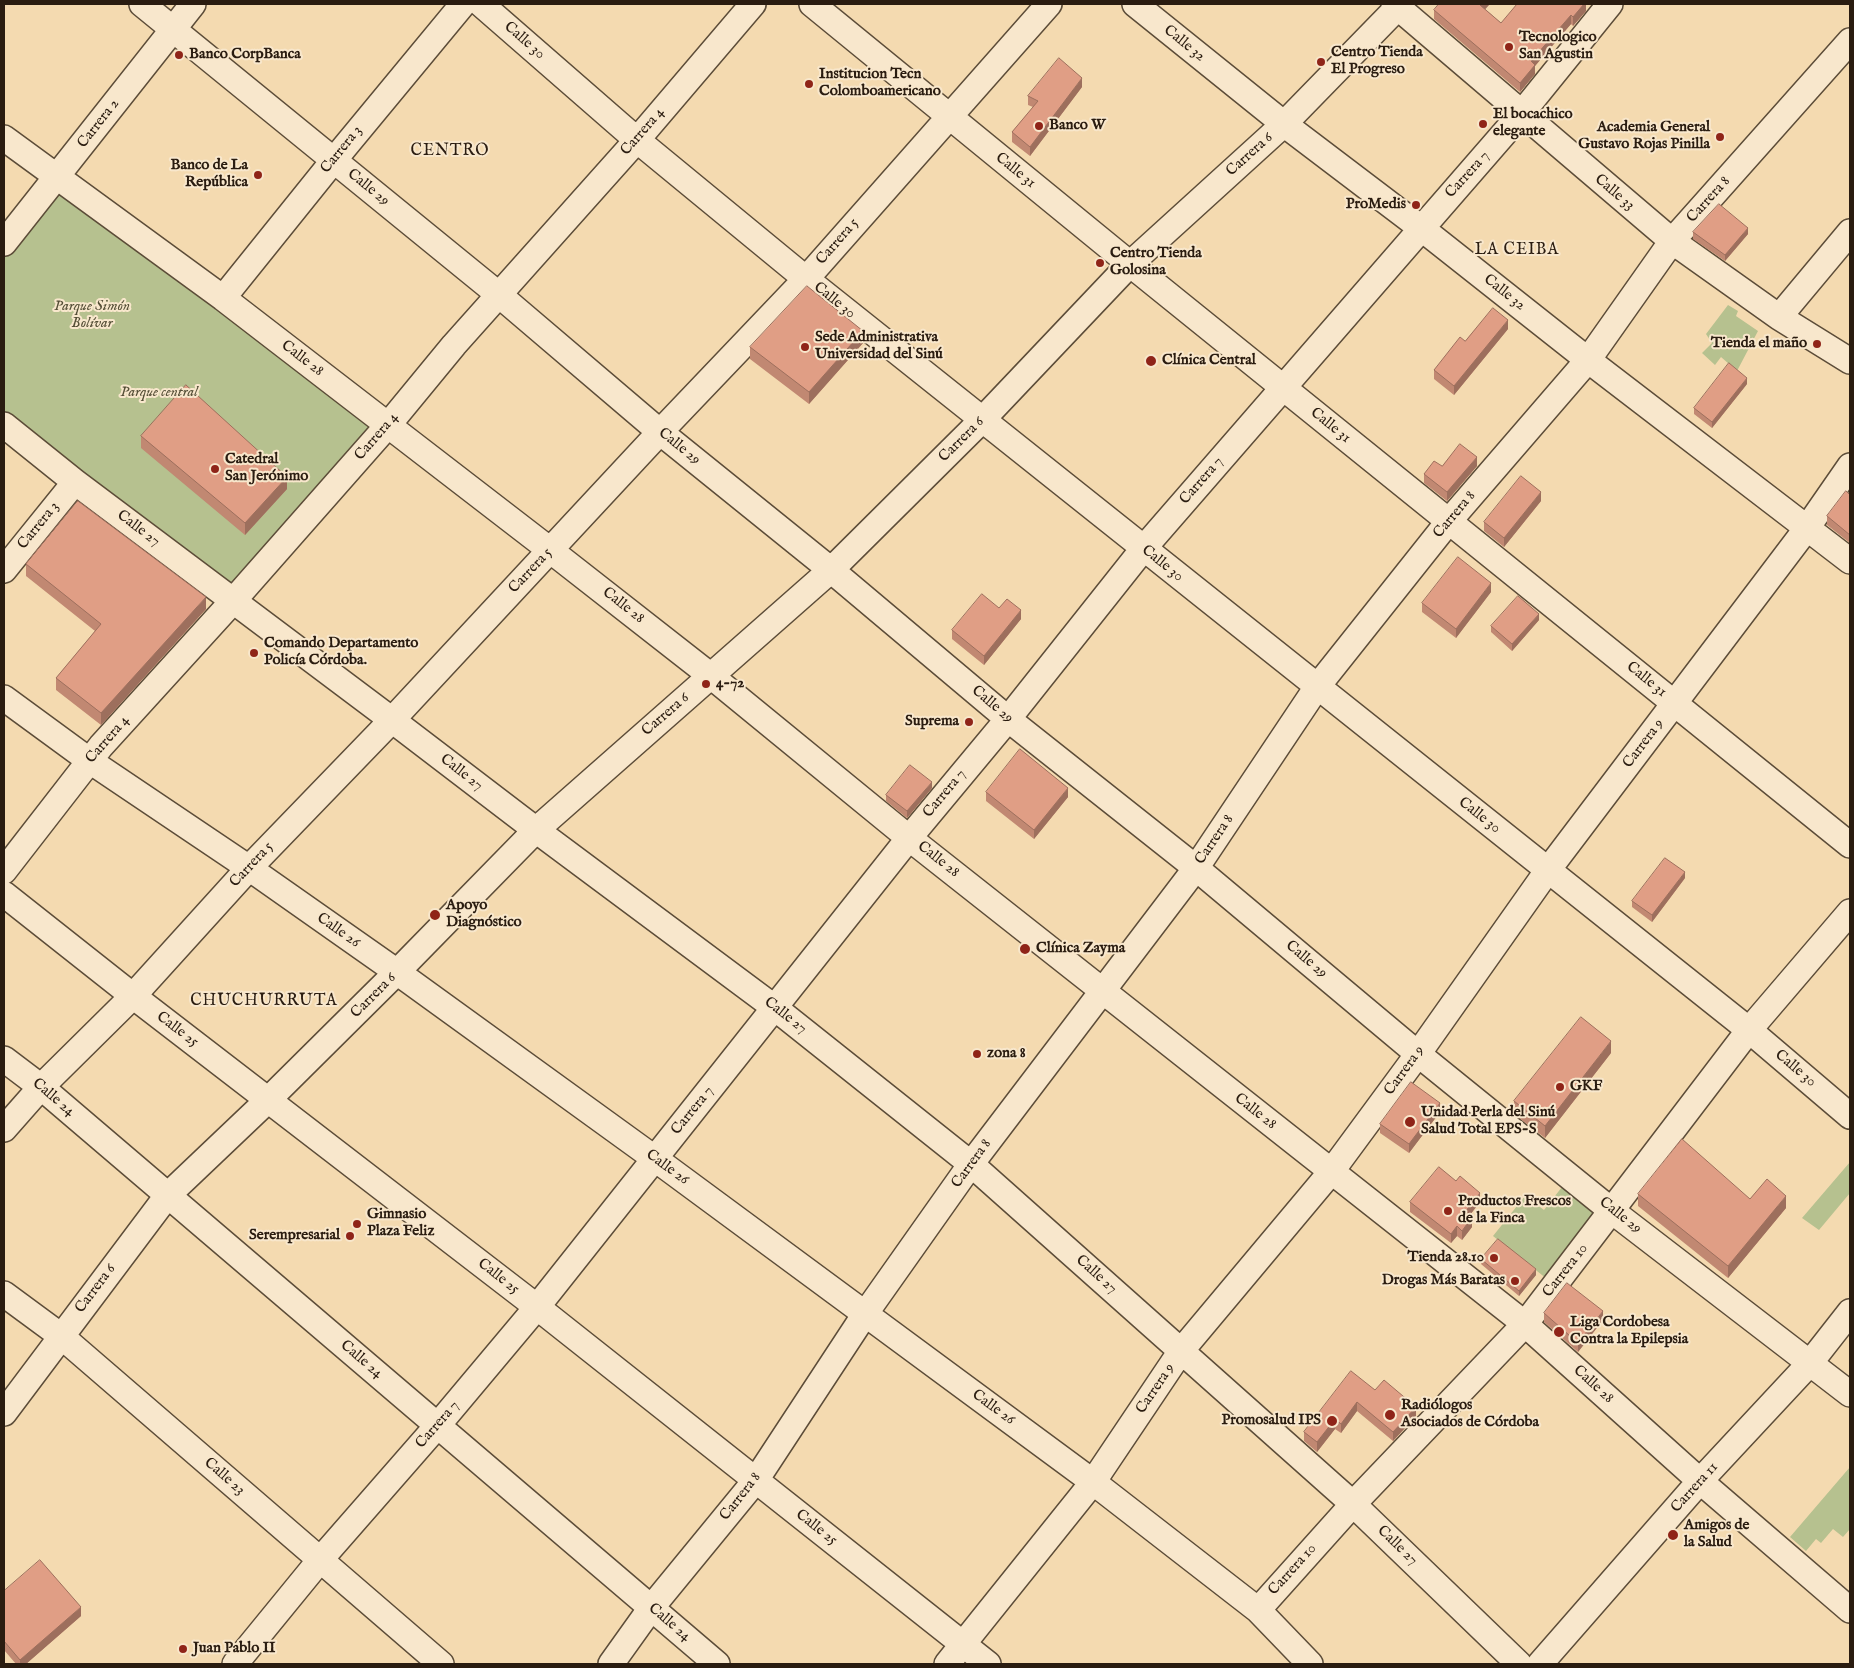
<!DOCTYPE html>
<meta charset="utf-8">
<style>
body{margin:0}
#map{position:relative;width:1854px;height:1668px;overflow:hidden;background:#f4dab0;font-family:"IM FELL English",serif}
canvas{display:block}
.frame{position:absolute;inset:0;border:5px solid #2a1c10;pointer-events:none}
</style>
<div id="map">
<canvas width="1854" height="1668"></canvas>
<div class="frame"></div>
</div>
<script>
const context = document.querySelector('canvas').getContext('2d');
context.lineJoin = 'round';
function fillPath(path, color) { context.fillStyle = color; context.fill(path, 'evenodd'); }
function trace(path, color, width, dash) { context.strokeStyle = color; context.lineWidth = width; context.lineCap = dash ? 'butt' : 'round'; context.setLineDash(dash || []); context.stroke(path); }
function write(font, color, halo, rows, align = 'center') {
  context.font = font + ' "IM FELL English",serif'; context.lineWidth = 4; context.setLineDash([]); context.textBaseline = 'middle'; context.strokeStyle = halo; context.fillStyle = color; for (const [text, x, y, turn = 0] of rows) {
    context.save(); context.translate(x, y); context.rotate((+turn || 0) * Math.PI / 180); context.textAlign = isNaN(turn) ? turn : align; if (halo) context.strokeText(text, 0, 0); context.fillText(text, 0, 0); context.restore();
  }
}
fillPath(new Path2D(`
 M58 182 379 424 234 591 83 475 84 473 81 471 80 472 4 411V251Z
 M1728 305 1738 311 1736 316 1758 331 1737 371 1721 357 1715 365 1702 353 1712 343 1706 334Z
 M1850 1162V1193L1819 1230 1802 1218Z
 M1562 1187 1598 1216 1547 1279 1493 1236 1525 1196 1544 1210Z
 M1850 1467V1529L1843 1537 1833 1529 1821 1543 1816 1539 1806 1551 1790 1537Z`), '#b6c18f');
const minor = new Path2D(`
 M142 4 498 294 660 432 831 570 1008 719 1196 868 1418 1054 1612 1211 1850 1394
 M481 4 637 140 806 279 1749 1030 1850 1116
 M812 4 1130 264 1850 845
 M1135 4 1284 124 1421 228 1588 360 1850 561
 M1394 4 1672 241 1779 317 1850 361
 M4 138 223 298 550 550 711 676 909 838 1525 1324 1700 1481 1850 1610
 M4 243 193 4
 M223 298 334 160 463 4
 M1779 317 1850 232
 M4 425 75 482 392 720 536 830 775 1008 971 1164 1353 1504 1519 1664
 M4 570 75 482
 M4 698 90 761 249 868 397 972 654 1158 1093 1482 1258 1610 1310 1664
 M4 871 101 746 233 601 389 424 454 345 637 140 753 4
 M4 894 133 996 537 1307 988 1664
 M4 1059 41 1087 717 1664
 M4 1129 41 1087 133 996 249 868 392 720 660 432 806 279 1049 4
 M4 1294 61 1336 441 1664
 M4 1413 167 1196 268 1100 397 972 536 830 831 570 982 420 1130 264 1284 124 1401 4
 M1258 1610 1353 1504 1525 1324 1749 1030 1850 912
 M235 1664 320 1560 438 1425 537 1307 909 838 1008 719 1143 549 1521 114 1610 4
 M611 1664 651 1608 756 1480 865 1314 971 1164 1196 868 1317 687 1449 521 1588 360 1672 241 1850 41
 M947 1664 1093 1482 1181 1351 1331 1172 1418 1054 1548 870 1807 528 1850 466
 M1540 1664 1700 1481 1810 1363 1850 1312`);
trace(minor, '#5c4c38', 28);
trace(minor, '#f8e7cc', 25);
fillPath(new Path2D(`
 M1586 4V11L1573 26 1571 24 1535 66V74L1520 92 1434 19V10L1485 9 1501 23Z
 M1082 87 1030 156 1012 142V132L1033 107 1028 105V96Z
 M1693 232 1748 234 1725 261 1693 239Z
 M1508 329 1454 395 1434 379V370L1465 341Z
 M863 343 809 404 750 359V347Z
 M1747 384 1712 428 1694 414V408Z
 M141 436 287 489 245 535 141 448Z
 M1442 466H1477L1447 501 1424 483V474Z
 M1850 495V543L1827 525V516Z
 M1541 501 1504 547 1484 531V522Z
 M26 564 206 609 101 725 56 690V678L95 631 26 576Z
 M1491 592 1456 638 1422 612V603Z
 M999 608 1021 619 984 665 952 639V630Z
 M1539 620 1512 651 1491 632V626Z
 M932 788 907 818 886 801V795Z
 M986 792 1068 797 1034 839 986 801Z
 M1685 878 1652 922 1632 907V901Z
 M1611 1053 1545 1138 1514 1114V1101Z
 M1440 1112 1409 1153 1380 1133V1124Z
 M1638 1194 1750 1199 1786 1208 1728 1278 1638 1206Z
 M1410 1202H1480L1470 1215 1472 1227 1462 1240 1457 1236 1451 1243 1410 1212Z
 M1481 1259 1536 1275 1519 1296 1481 1264Z
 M1544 1313 1603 1320 1578 1352 1544 1322Z
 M1375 1390 1416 1416 1393 1441 1357 1411 1341 1433 1335 1429 1317 1452 1304 1441V1432Z
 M4 1591 81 1616 26 1664H16L4 1650Z`), '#c18872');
fillPath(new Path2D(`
 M1482 4H1490L1480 15V5Z
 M1584 4H1586V11L1573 26V17Z
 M1571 15V24L1535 66V74L1520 92V83L1531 61Z
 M1082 78V87L1030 156V147Z
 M1748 228V234L1725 261V255Z
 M1508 320V329L1454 395V386Z
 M863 331V343L809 404V392Z
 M1747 378V384L1712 428V422Z
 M1477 457V466L1447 501V492Z
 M287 477V489L245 535V523Z
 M1541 492V501L1504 547V538Z
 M1491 583V592L1456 638V629Z
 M206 597V609L101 725V713Z
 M1021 610V619L984 665V656Z
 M1539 614V620L1512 651V644Z
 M932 782V788L907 818V811Z
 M1068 788V797L1034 839V830Z
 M1685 872V878L1652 922V915Z
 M1611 1041V1053L1545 1138V1126Z
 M1440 1103V1112L1409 1153V1144Z
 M1480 1193V1202L1465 1221V1212Z
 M1786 1196V1208L1728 1278V1266Z
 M1472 1217V1227L1462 1240V1231Z
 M1457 1226V1236L1451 1243V1234Z
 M1536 1269V1275L1519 1296V1291Z
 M1603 1311V1320L1578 1352V1343Z
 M1357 1402V1411L1341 1433V1424Z
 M1416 1407V1416L1393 1441V1432Z
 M1335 1419V1429L1317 1452V1442Z
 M81 1607V1616L26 1664H20V1660Z`), '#9d6f5d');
const building = new Path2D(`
 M1439 4H1482L1480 5 1501 23 1517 4H1584L1573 17 1571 15 1531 61 1535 65 1520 83 1434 10Z
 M1059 58 1082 78 1030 147 1012 132 1038 101 1028 96Z
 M1719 204 1748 228 1725 255 1693 232Z
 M807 286 863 331 809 392 750 347Z
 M1493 308 1508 320 1454 386 1434 370 1460 337 1465 341Z
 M1729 363 1747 378 1712 422 1694 408Z
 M186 385 287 477 245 523 141 436Z
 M1460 444 1477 457 1447 492 1424 474 1434 461 1442 466Z
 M1521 476 1541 492 1504 538 1484 522Z
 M1846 491 1850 495V535L1827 516Z
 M78 501 206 597 101 713 56 678 101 624 26 564Z
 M1458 557 1491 583 1456 629 1422 603Z
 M982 594 999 608 1007 599 1021 610 984 656 952 630Z
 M1518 596 1539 614 1512 644 1491 626Z
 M1020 749 1068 788 1034 830 986 792Z
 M910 765 932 782 907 811 886 795Z
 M1665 858 1685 872 1652 915 1632 901Z
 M1581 1017 1611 1041 1545 1126 1514 1101Z
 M1411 1082 1440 1103 1409 1144 1380 1124Z
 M1682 1139 1750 1199 1767 1179 1786 1196 1728 1266 1638 1194Z
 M1439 1167 1456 1181 1460 1176 1480 1193 1465 1212 1472 1217 1462 1231 1457 1226 1451 1234 1410 1202Z
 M1498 1239 1536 1269 1519 1291 1481 1259Z
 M1567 1283 1603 1311 1578 1343 1544 1313Z
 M1351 1371 1375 1390 1384 1380 1416 1407 1393 1432 1357 1402 1341 1424 1335 1419 1317 1442 1304 1432Z
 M40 1560 81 1607 20 1660 4 1641V1591Z`);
fillPath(building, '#e09e85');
trace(building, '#9d6f5d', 1);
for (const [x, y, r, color] of [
 [1509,47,5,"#8f2418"],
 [179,55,5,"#8f2418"],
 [1321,62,5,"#8f2418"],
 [809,84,5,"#8f2418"],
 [1483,124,5,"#8f2418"],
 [1039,126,5,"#8f2418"],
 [1720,137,5,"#8f2418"],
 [258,175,5,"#8f2418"],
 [1416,205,5,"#8f2418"],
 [1100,263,5,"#8f2418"],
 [1817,344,5,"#8f2418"],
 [805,347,5,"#8f2418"],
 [1151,361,6,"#8f2418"],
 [215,469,5,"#8f2418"],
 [254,653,5,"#8f2418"],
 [706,684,5,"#8f2418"],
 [969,722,5,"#8f2418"],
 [435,915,6,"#8f2418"],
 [1025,949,6,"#8f2418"],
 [977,1054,5,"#8f2418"],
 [1560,1087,5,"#8f2418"],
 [1410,1122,6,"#8f2418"],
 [1448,1211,5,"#8f2418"],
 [357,1224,5,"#8f2418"],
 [350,1236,5,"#8f2418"],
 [1494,1258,5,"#8f2418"],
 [1515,1281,5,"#8f2418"],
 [1559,1332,6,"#8f2418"],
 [1390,1415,6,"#8f2418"],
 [1332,1421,6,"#8f2418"],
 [1673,1535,6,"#8f2418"],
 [183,1649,5,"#8f2418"]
]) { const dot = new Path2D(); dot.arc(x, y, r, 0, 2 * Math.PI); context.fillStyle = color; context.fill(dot); trace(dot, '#f8e7cc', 2); }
write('bold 15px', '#2a1c10', '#f8e7cc', [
 ["Tecnologico",1519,38],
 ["San Agustin",1519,55],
 ["Centro Tienda",1331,53],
 ["El Progreso",1331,70],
 ["Banco CorpBanca",189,55],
 ["Institucion Tecn",819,75],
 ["Colomboamericano",819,92],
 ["El bocachico",1493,115],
 ["elegante",1493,132],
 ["Banco W",1049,126],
 ["Academia General",1710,128,"right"],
 ["Gustavo Rojas Pinilla",1710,145,"right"],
 ["Banco de La",248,166,"right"],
 ["República",248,183,"right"],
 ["ProMedis",1406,205,"right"],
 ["Centro Tienda",1110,254],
 ["Golosina",1110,271],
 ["Sede Administrativa",815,338],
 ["Universidad del Sinú",815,355],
 ["Tienda el maño",1807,344,"right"],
 ["Clínica Central",1162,361],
 ["Catedral",225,460],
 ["San Jerónimo",225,477],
 ["Comando Departamento",264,644],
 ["Policía Córdoba.",264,661],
 ["4-72",716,684],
 ["Suprema",959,722,"right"],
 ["Apoyo",446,906],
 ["Diagnóstico",446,923],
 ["Clínica Zayma",1036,949],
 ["zona 8",987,1054],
 ["GKF",1570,1087],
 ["Unidad Perla del Sinú",1421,1113],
 ["Salud Total EPS-S",1421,1130],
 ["Productos Frescos",1458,1202],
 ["de la Finca",1458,1219],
 ["Gimnasio",367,1215],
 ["Plaza Feliz",367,1232],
 ["Serempresarial",340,1236,"right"],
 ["Tienda 28.10",1484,1258,"right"],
 ["Drogas Más Baratas",1505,1281,"right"],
 ["Liga Cordobesa",1570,1323],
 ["Contra la Epilepsia",1570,1340],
 ["Radiólogos",1401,1406],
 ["Asociados de Córdoba",1401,1423],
 ["Promosalud IPS",1321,1421,"right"],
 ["Amigos de",1684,1526],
 ["la Salud",1684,1543],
 ["Juan Pablo II",193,1649]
], 'left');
write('15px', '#2a1c10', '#f8e7cc', [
 ["Calle 30",524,41,41],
 ["Calle 32",1184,44,39],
 ["Carrera 2",99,124,-52],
 ["Carrera 4",643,132,-49],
 ["Carrera 3",342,150,-51],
 ["Carrera 6",1250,155,-42],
 ["Calle 31",1015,171,39],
 ["Carrera 7",1468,175,-48],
 ["Calle 29",368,188,39],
 ["Calle 33",1614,193,40],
 ["Carrera 8",1709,200,-48],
 ["Carrera 5",838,242,-49],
 ["Calle 32",1504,293,38],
 ["Calle 30",834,301,39],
 ["Calle 28",302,359,37],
 ["Calle 31",1330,426,39],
 ["Carrera 4",377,437,-49],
 ["Carrera 6",962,440,-45],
 ["Calle 29",679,447,39],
 ["Carrera 7",1202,481,-49],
 ["Carrera 8",1455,515,-50],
 ["Carrera 3",39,526,-51],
 ["Calle 27",138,529,37],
 ["Calle 30",1162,564,39],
 ["Carrera 5",531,571,-47],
 ["Calle 28",623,606,38],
 ["Calle 31",1646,680,39],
 ["Calle 29",992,705,40],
 ["Carrera 6",666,715,-41],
 ["Carrera 4",108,740,-49],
 ["Carrera 9",1644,744,-53],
 ["Calle 27",461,773,38],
 ["Carrera 7",945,794,-50],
 ["Calle 30",1479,816,38],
 ["Carrera 8",1215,840,-56],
 ["Calle 28",938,860,38],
 ["Carrera 5",252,865,-47],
 ["Calle 26",338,931,35],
 ["Calle 29",1306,960,40],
 ["Carrera 6",374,996,-45],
 ["Calle 27",785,1016,38],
 ["Calle 25",177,1030,37],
 ["Calle 30",1795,1069,40],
 ["Carrera 9",1405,1071,-54],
 ["Calle 24",53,1098,40],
 ["Carrera 7",693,1111,-51],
 ["Calle 28",1255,1112,38],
 ["Carrera 8",972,1164,-54],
 ["Calle 26",667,1168,36],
 ["Calle 29",1620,1216,38],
 ["Carrera 10",1566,1271,-52],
 ["Calle 27",1096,1275,42],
 ["Calle 25",498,1277,38],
 ["Carrera 6",96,1289,-53],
 ["Calle 24",361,1360,40],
 ["Calle 28",1593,1385,42],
 ["Carrera 9",1156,1389,-56],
 ["Calle 26",993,1408,36],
 ["Carrera 7",438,1425,-49],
 ["Calle 23",224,1477,41],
 ["Carrera 11",1695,1488,-48],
 ["Carrera 8",741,1497,-52],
 ["Calle 25",816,1528,38],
 ["Calle 27",1397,1546,44],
 ["Carrera 10",1293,1570,-48],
 ["Calle 24",669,1623,40]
]);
write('italic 15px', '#544e36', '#f8e7cc', [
 ["Parque Simón",92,307],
 ["Bolívar",92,324],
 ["Parque central",159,393]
]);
context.letterSpacing = '1px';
write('16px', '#2a1c10', '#f8e7cc', [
 ["CENTRO",450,152],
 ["LA CEIBA",1517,251],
 ["CHUCHURRUTA",264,1002]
]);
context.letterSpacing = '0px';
</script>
